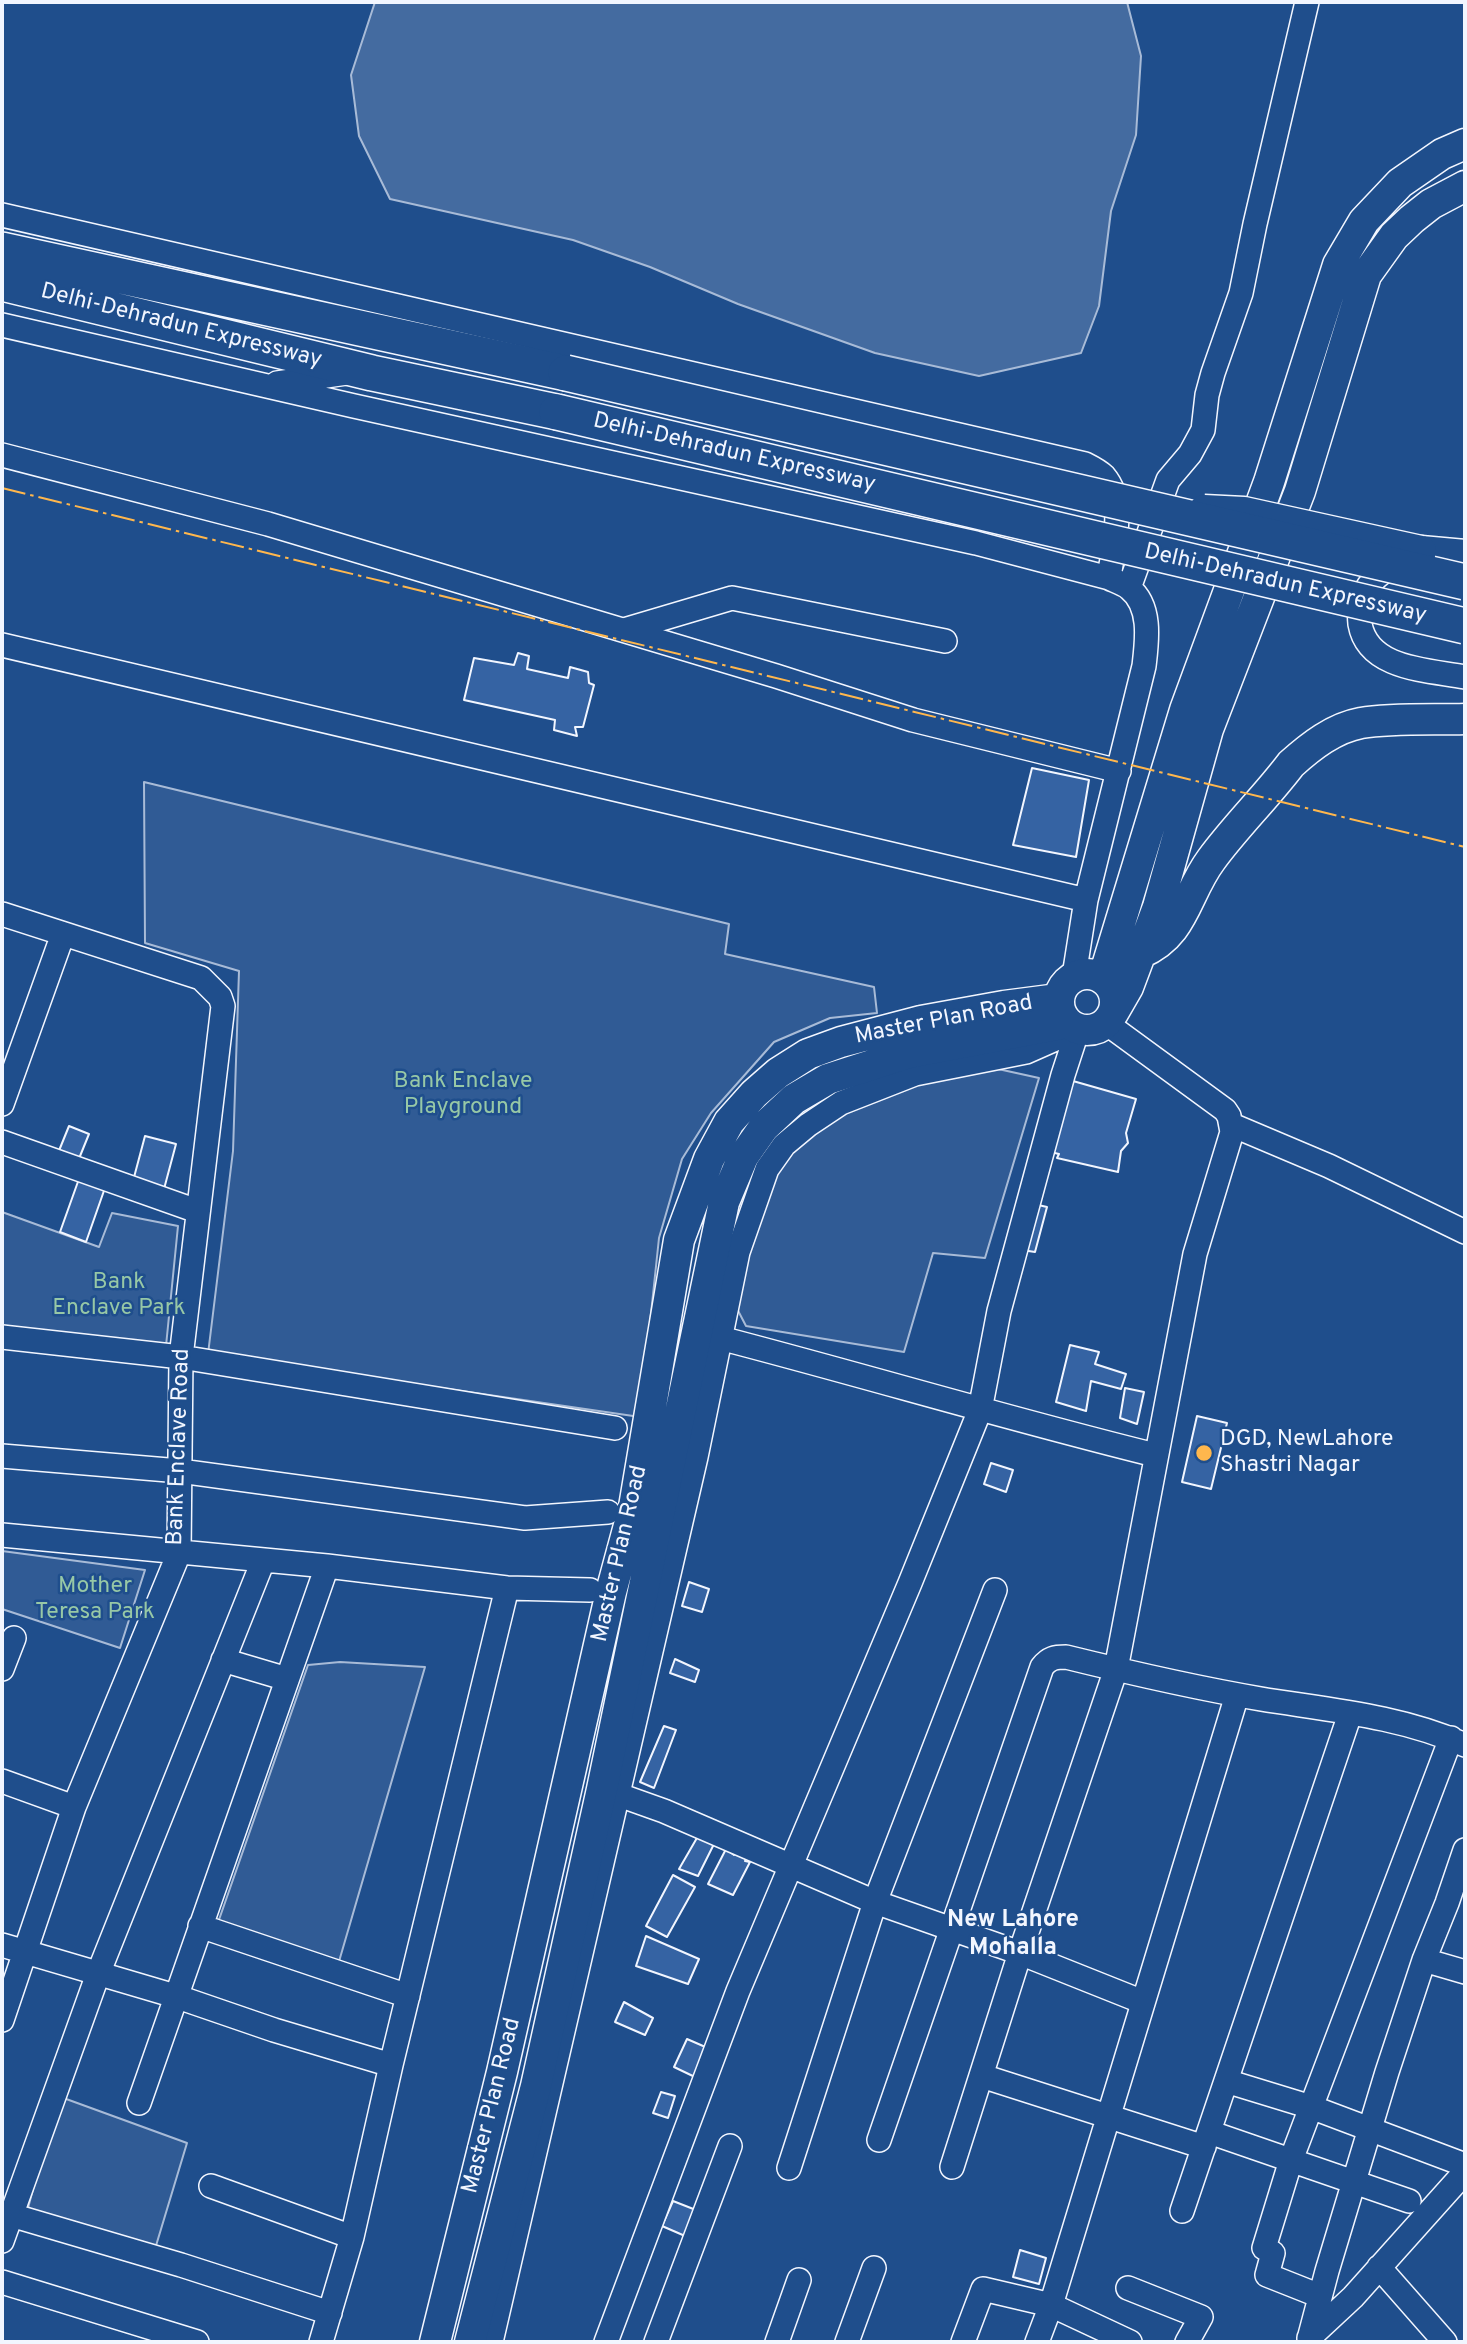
<!DOCTYPE html>
<style>
body{margin:0}
#map{position:relative;width:1467px;height:2344px;overflow:hidden;background:#1f4e8c;font-family:Overpass,sans-serif}
canvas{display:block}
.frame{position:absolute;inset:0;border:4px solid #f2f6ff;pointer-events:none}
</style>
<div id="map">
<canvas width="1467" height="2344"></canvas>
<div class="frame"></div>
</div>
<script>
const context = document.querySelector('canvas').getContext('2d');
context.lineJoin = 'round';
function fillPath(path, color) { context.fillStyle = color; context.fill(path, 'evenodd'); }
function trace(path, color, width, dash) { context.strokeStyle = color; context.lineWidth = width; context.lineCap = dash ? 'butt' : 'round'; context.setLineDash(dash || []); context.stroke(path); }
function write(font, color, halo, rows, align = 'center') {
  context.font = font + ' Overpass,sans-serif'; context.lineWidth = 5; context.setLineDash([]); context.textBaseline = 'middle'; context.strokeStyle = halo; context.fillStyle = color; for (const [text, x, y, turn = 0] of rows) {
    context.save(); context.translate(x, y); context.rotate((+turn || 0) * Math.PI / 180); context.textAlign = isNaN(turn) ? turn : align; if (halo) context.strokeText(text, 0, 0); context.fillText(text, 0, 0); context.restore();
  }
}
const green = new Path2D(`
 M144 782 729 924 725 954 874 987 877 1013 830 1018 774 1042 711 1113 682 1159 659 1238 640 1417 208 1354 233 1151 239 971 145 943Z
 M989 1067 1039 1078 985 1258 933 1253 904 1352 746 1326 732 1299 767 1168 822 1114 905 1079Z
 M2 1212 99 1247 112 1213 178 1226 165 1356 2 1331Z
 M2 1551 145 1570 120 1648 2 1609Z
 M340 1662 425 1667 333 1982 214 1934 308 1665Z
 M58 2096 187 2143 155 2249 28 2208Z`);
fillPath(green, '#305b95');
trace(green, '#a8bbd7', 2);
const water = new Path2D(`
 M375 2H1127L1141 56 1136 135 1111 211 1099 306 1081 353 979 376 875 353 738 304 650 267 573 240 390 199 359 136 351 75Z`);
fillPath(water, '#446ba0');
trace(water, '#a8bbd7', 2);
const building = new Path2D(`
 M518 653 529 656 527 669 568 678 570 667 588 672 589 683 594 685 583 727H575L577 736 554 730 555 720 464 700 474 658 514 665Z
 M1032 768 1089 780 1076 857 1013 845Z
 M1066 1079 1136 1099 1126 1133 1128 1143 1121 1151 1118 1172 1057 1158 1059 1154 1046 1151Z
 M69 1126 89 1134 76 1166 56 1158Z
 M145 1136 176 1144 164 1189 133 1181Z
 M80 1176 106 1185 86 1242 60 1232Z
 M1034 1204 1047 1207 1035 1252 1022 1250Z
 M1070 1345 1099 1352 1095 1364 1126 1374 1121 1389 1091 1381 1086 1411 1056 1402Z
 M1125 1388 1144 1392 1137 1424 1120 1418Z
 M1197 1416 1227 1423 1211 1489 1182 1482Z
 M991 1463 1013 1470 1006 1492 984 1484Z
 M689 1582 709 1589 702 1612 682 1606Z
 M675 1659 699 1670 695 1682 670 1673Z
 M664 1726 676 1730 654 1788 640 1782Z
 M705 1824 720 1832 698 1876 679 1869Z
 M726 1849 734 1855 735 1853 747 1857 745 1861 750 1862 733 1895 708 1884Z
 M673 1875 695 1887 667 1937 646 1926Z
 M646 1936 699 1959 688 1984 636 1966Z
 M624 2002 653 2018 645 2035 615 2022Z
 M687 2039 710 2049 697 2078 674 2067Z
 M661 2092 675 2096 668 2118 653 2113Z
 M673 2201 701 2212 692 2239 662 2226Z
 M1020 2250 1046 2258 1039 2284 1013 2277Z`);
fillPath(building, '#3563a3');
trace(building, '#f2f6ff', 2);
const minor = new Path2D(`
 M2 215 1085 464C1091 467 1099 471 1104 476 1127 503 1113 546 1109 578
 M2 325 354 406 976 543 1109 578C1115 581 1124 584 1129 588 1152 606 1147 641 1144 666L1086 900 1074 976
 M277 383 347 373
 M2 455 268 524 776 676 913 720 1119 771
 M1399 566C1383 569 1369 581 1363 596 1359 605 1359 614 1360 624 1368 670 1429 670 1465 677
 M1129 588 1168 480 1190 454 1203 430 1207 395 1213 373 1241 293 1255 224 1307 2
 M624 630 732 598 945 641
 M2 645 1086 900
 M2 914 201 978 220 997 223 1006 181 1357 179 1553 74 1807 2 2020
 M2 1104 63 934
 M1232 1125 1329 1166 1465 1232
 M2 1142 197 1211
 M2 1337 181 1357 615 1428
 M720 1338C866 1376 1009 1419 1155 1455
 M2 1456 180 1471 525 1518 608 1512
 M2 1535 327 1566 507 1588 590 1590
 M223 1660 287 1679
 M2 1669 14 1638
 M2 1781 74 1807
 M605 1790 664 1811 875 1902 1020 1953 1143 2002
 M200 1926 408 1996
 M2 1945 175 1996 274 2030 391 2065
 M1424 1960 1465 1972
 M982 2076 1204 2147
 M1226 2081 1311 2107 1465 2165
 M139 2103 327 1566
 M1209 2132 1409 2201
 M879 2140 1042 1667C1049 1658 1055 1657 1066 1657 1131 1673 1196 1688 1261 1699 1329 1710 1401 1716 1465 1745
 M952 2167 1020 1953 1116 1669 1195 1254 1232 1132 1229 1116 1225 1110 1106 1023
 M789 2168 875 1902 995 1590
 M211 2186 352 2237
 M1182 2211 1350 1714
 M11 2215 181 2265 330 2313
 M2 2241 98 1974 263 1561
 M1379 2267 1445 2342
 M2 2282 197 2342
 M1128 2288 1201 2317 1187 2342
 M1320 2296 1267 2275 1273 2253 1264 2248 1291 2160 1451 1738
 M1309 2338 1353 2297 1465 2172
 M1309 2339 1327 2271 1387 2072 1424 1960 1447 1903 1465 1850
 M321 2342 352 2237 391 2065 507 1588
 M491 2342 696 1457 738 1252 767 1169 784 1145 808 1125 841 1103 915 1074 1026 1052 1078 1029
 M606 2342 738 1991 910 1583 980 1410 999 1311 1063 1075 1078 1029
 M656 2342 730 2146
 M777 2342 799 2280
 M847 2342 874 2268
 M963 2342 983 2289 1051 2305 1130 2342
 M1037 2342 1051 2305 1237 1695`);
const major = new Path2D(`
 M1421 551 1465 555
 M1141 953C1185 934 1185 895 1211 860 1235 827 1266 797 1291 764 1311 746 1334 728 1361 723 1392 718 1433 720 1465 719
 M1059 1002a28 28 0 1 1 56 0a28 28 0 1 1-56 0Z
 M1103 979 1185 710 1269 482 1338 265 1364 221 1400 183 1442 154 1465 144
 M1113 1013 1128 987 1158 907 1208 729 1300 491 1366 275 1394 236 1412 219 1431 204 1465 186
 M435 2342 502 2072 611 1592 634 1507 679 1240 709 1159 729 1122 754 1094 778 1073 808 1054 841 1042 921 1021 1004 1006 1058 999
 M470 2342 536 2086 602 1789 724 1202 743 1157 764 1127 794 1099 828 1079 909 1053 1067 1023`);
const highway = new Path2D(`
 M2 250 566 373
 M2 283 372 373 557 412`);
trace(minor, '#f2f6ff', 26);
trace(major, '#f2f6ff', 33);
trace(highway, '#f2f6ff', 38);
trace(minor, '#1f4e8c', 23);
trace(major, '#1f4e8c', 30);
trace(highway, '#1f4e8c', 35);
const majorBridge = new Path2D(`
 M1204 510 1244 512 1421 551`);
const highwayBridge = new Path2D(`
 M566 373 1465 582
 M557 412 1465 626`);
trace(majorBridge, '#f2f6ff', 33, []);
trace(highwayBridge, '#f2f6ff', 38, []);
trace(majorBridge, '#1f4e8c', 30);
trace(highwayBridge, '#1f4e8c', 35);
trace(new Path2D(`
 M2 488 1465 847`), '#ffb74d', 2, [24, 5, 3.5, 5]);
for (const [x, y, r, color] of [
 [1204,1453,9,"#ffb74d"]
]) { const dot = new Path2D(); dot.arc(x, y, r, 0, 2 * Math.PI); context.fillStyle = color; context.fill(dot); trace(dot, '#1f4e8c', 2.5); }
write('23px', '#f2f6ff', '#1f4e8c', [
 ["Delhi-Dehradun Expressway",181,327,14],
 ["Delhi-Dehradun Expressway",734,454,13],
 ["Delhi-Dehradun Expressway",1285,585,13],
 ["Master Plan Road",944,1021,-11],
 ["Bank Enclave Road",180,1447,-88],
 ["Master Plan Road",621,1554,-77],
 ["Master Plan Road",493,2106,-76]
]);
write('23px', '#97c8a6', '#1f4e8c', [
 ["Bank Enclave",463,1082],
 ["Playground",463,1108],
 ["Bank",119,1283],
 ["Enclave Park",119,1309],
 ["Mother",95,1587],
 ["Teresa Park",95,1613]
]);
write('23px', '#f2f6ff', '#1f4e8c', [
 ["DGD, NewLahore",1220,1440],
 ["Shastri Nagar",1220,1466]
], 'left');
write('bold 24px', '#f2f6ff', '#1f4e8c', [
 ["New Lahore",1013,1921],
 ["Mohalla",1013,1949]
]);
</script>
